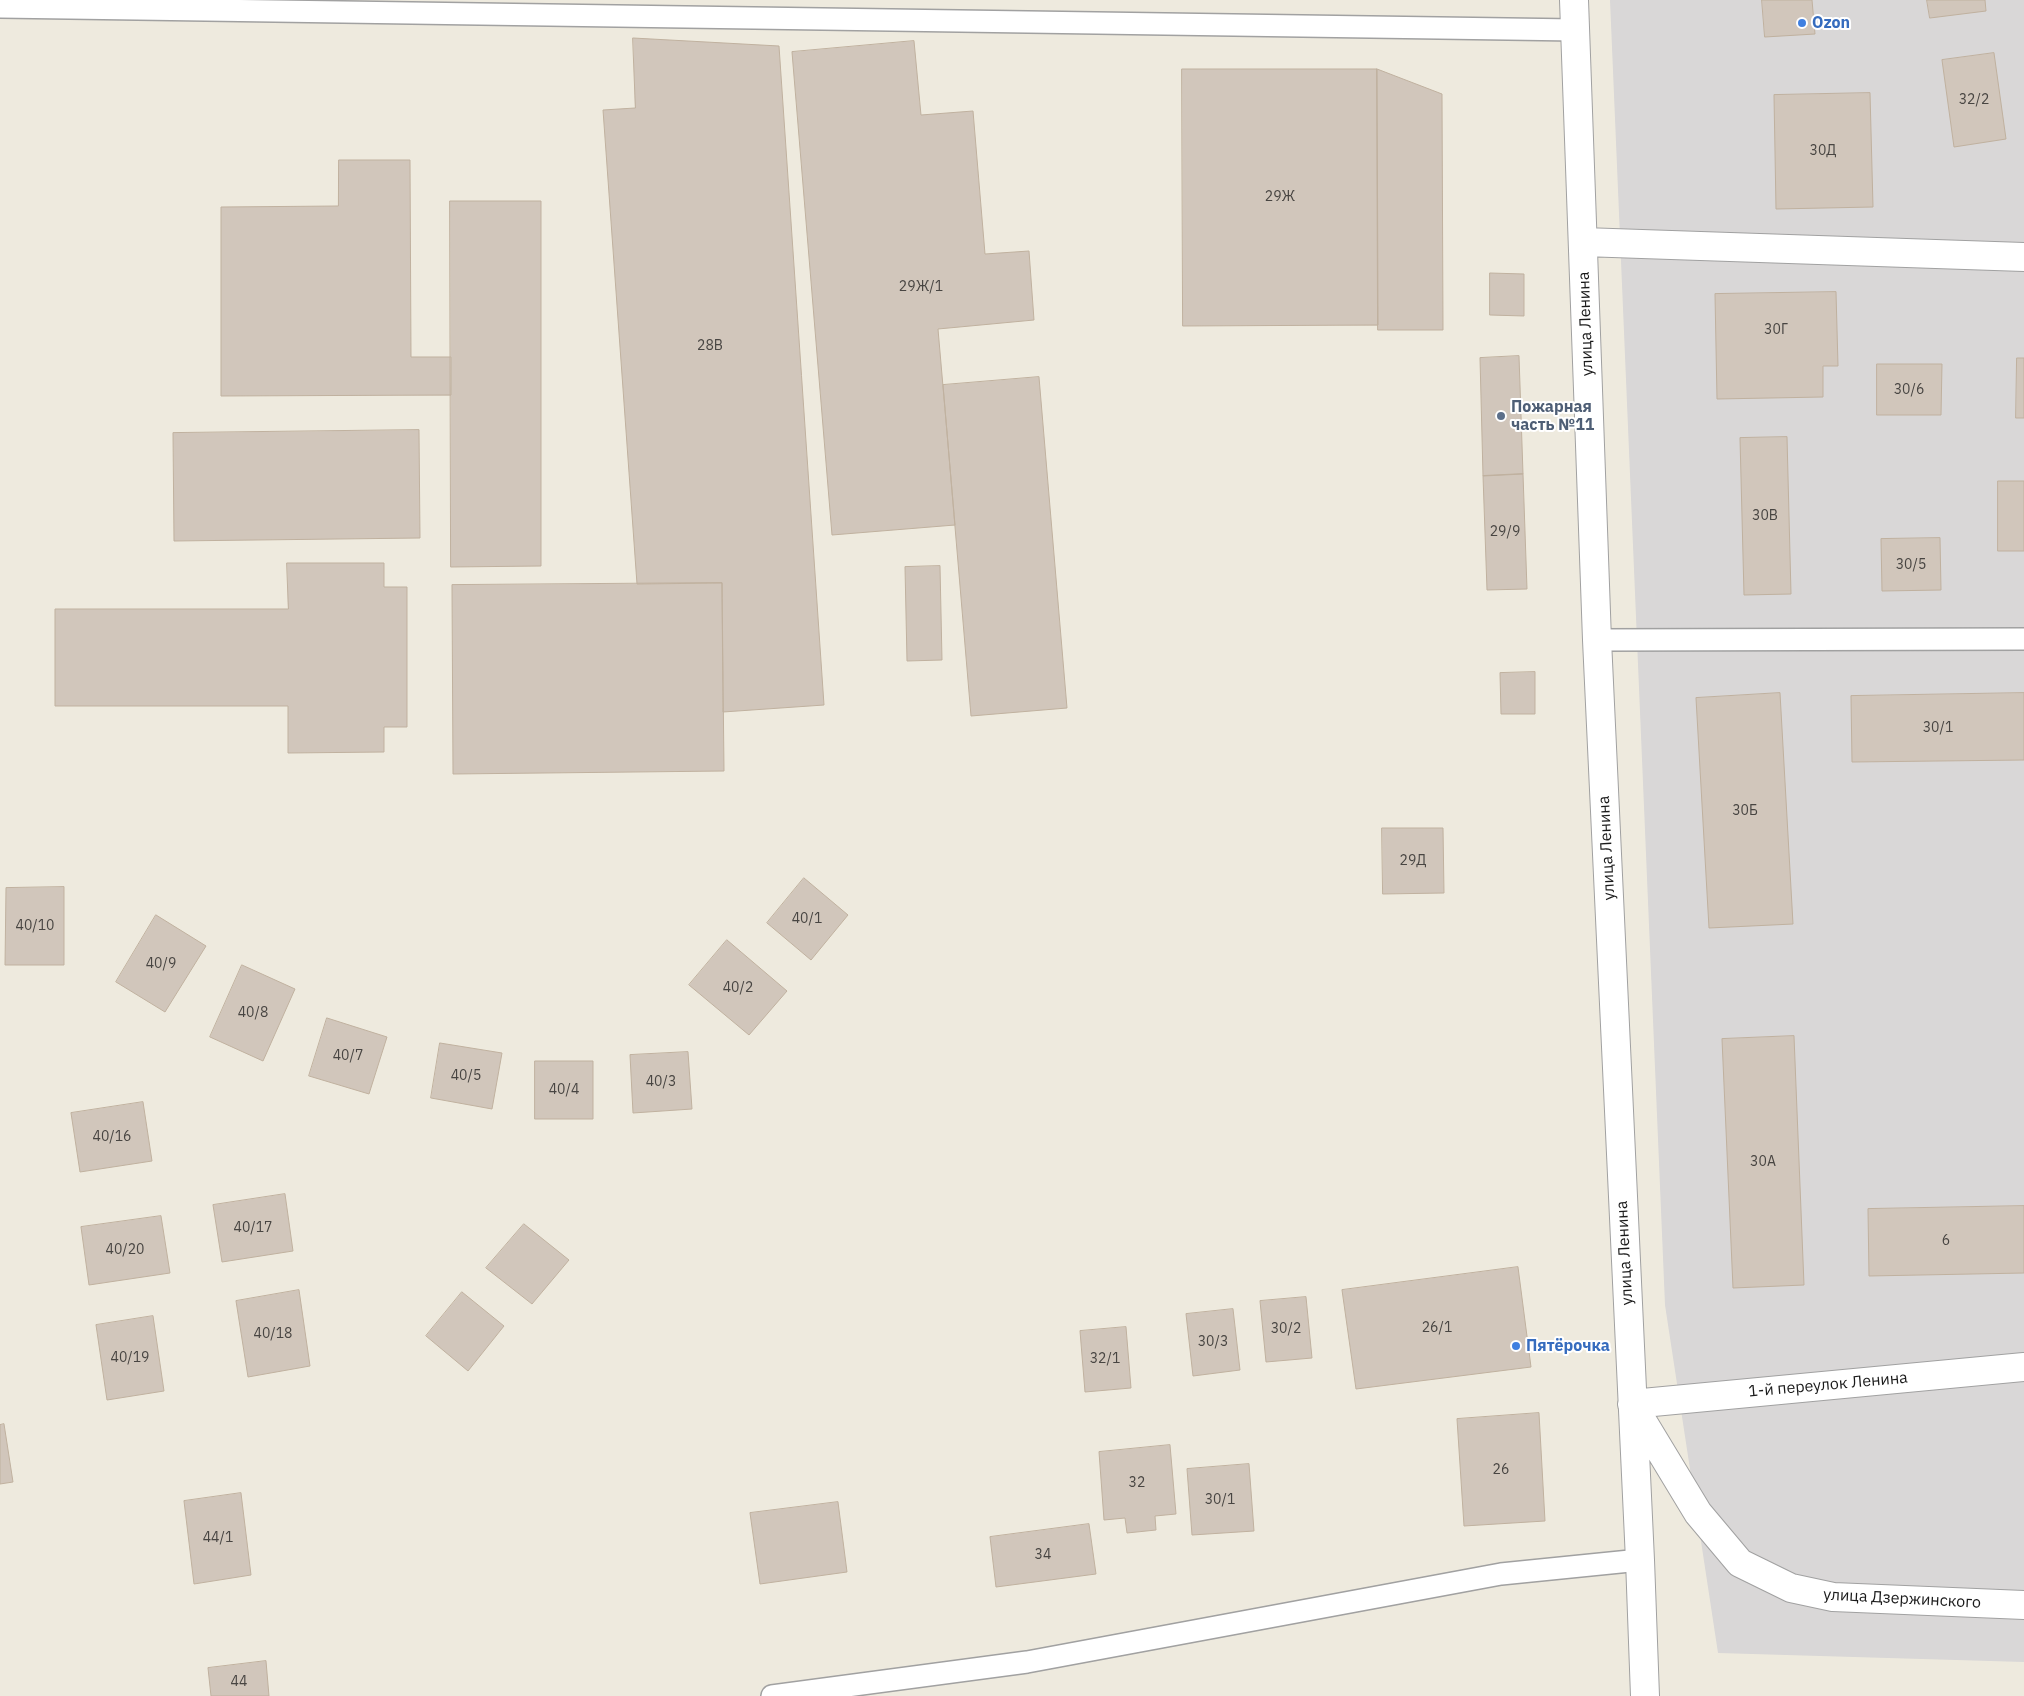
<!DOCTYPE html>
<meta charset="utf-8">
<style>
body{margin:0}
canvas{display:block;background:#eeeade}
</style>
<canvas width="2024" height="1696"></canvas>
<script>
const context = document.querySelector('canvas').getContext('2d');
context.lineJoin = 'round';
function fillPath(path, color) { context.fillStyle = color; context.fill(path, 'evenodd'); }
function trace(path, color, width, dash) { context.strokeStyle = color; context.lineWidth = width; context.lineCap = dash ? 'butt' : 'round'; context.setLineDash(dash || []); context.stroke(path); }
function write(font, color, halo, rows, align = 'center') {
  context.font = font + ' "IBM Plex Sans",sans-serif'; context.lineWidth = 4; context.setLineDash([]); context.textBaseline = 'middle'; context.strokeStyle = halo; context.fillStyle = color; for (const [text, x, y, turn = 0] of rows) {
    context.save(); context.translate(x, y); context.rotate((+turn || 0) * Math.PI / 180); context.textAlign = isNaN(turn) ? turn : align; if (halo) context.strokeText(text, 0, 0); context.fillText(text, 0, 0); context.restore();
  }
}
fillPath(new Path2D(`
 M1610 0H2024V1662L1718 1653 1665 1305Z`), '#d9d7d7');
const building = new Path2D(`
 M1762 0H1812L1815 34 1765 37Z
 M1927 0H1985L1986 11 1930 18Z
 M633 38 779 46 824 705 723 712 722 583 637 584 603 110 635 108Z
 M914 41 921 115 973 111 985 254 1029 251 1034 320 938 329 955 525 832 535 792 52Z
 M1994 53 2006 139 1954 147 1942 60Z
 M1182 69H1377L1378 325 1183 326Z
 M1377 69 1442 94 1443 330H1378Z
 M1870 93 1873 207 1776 209 1774 95Z
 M339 160H410L411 357H451V395L221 396V207L338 206Z
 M450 201H541V566L451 567Z
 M1490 273 1524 274V316L1490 315Z
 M1836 292 1838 366H1823V397L1717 399 1715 294Z
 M1519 356 1523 474 1483 476 1480 358Z
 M2017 358H2024V418H2016Z
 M1877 364H1942L1941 415H1877Z
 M1039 377 1067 708 971 716 943 385Z
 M419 430 420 538 174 541 173 433Z
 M1787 437 1791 594 1744 595 1740 438Z
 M1523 474 1527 589 1487 590 1483 476Z
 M1998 481H2024V551H1998Z
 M1940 538 1941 590 1882 591 1881 539Z
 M287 563H384V587H407V727H384V752L288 753V706H55V609H288Z
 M940 566 942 660 907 661 905 567Z
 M722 583 724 771 453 774 452 585Z
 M1535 672V714H1501L1500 673Z
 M1780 693 1793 924 1709 928 1696 698Z
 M2024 693V760L1852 762 1851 696Z
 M1382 828H1443L1444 893 1383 894Z
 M804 878 848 915 811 960 767 923Z
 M64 887V965H5L6 888Z
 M156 915 206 946 165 1012 116 982Z
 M727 940 787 991 749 1035 689 985Z
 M242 965 295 989 263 1061 210 1037Z
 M327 1018 387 1037 369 1094 309 1076Z
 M1794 1036 1804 1285 1733 1288 1722 1039Z
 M440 1043 502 1053 492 1109 431 1098Z
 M688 1052 692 1109 633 1113 630 1055Z
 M535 1061H593V1119H535Z
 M143 1102 152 1161 80 1172 71 1113Z
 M285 1194 293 1251 222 1262 213 1205Z
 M2024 1206V1273L1869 1276 1868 1209Z
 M161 1216 170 1273 89 1285 81 1227Z
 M524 1224 569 1260 532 1304 486 1268Z
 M1518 1267 1531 1367 1356 1389 1342 1290Z
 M299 1290 310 1366 248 1377 236 1301Z
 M462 1292 504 1326 468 1371 426 1336Z
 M1306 1297 1312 1358 1266 1362 1260 1301Z
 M1233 1309 1240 1370 1193 1376 1186 1314Z
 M153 1316 164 1391 107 1400 96 1325Z
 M1126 1327 1131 1388 1085 1392 1080 1331Z
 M1539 1413 1545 1521 1464 1526 1457 1419Z
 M4 1424 13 1482 0 1484V1425Z
 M1170 1445 1176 1514 1155 1516 1156 1530 1127 1533 1125 1518 1104 1520 1099 1452Z
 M1249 1464 1254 1531 1192 1535 1187 1469Z
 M241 1493 251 1575 194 1584 184 1501Z
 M838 1502 847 1572 760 1584 750 1513Z
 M1089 1524 1096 1574 996 1587 990 1537Z
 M266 1661 269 1696H211L208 1668Z`);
fillPath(building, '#d1c6bb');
trace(building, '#c0b19f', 1);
const service = new Path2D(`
 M0 7 1576 30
 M1597 640 2024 639
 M772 1696 1027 1662 1501 1574 1640 1560`);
const minor = new Path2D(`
 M1574 0 1597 640 1640 1560 1645 1696
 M1583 242 2024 257
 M2024 1367 1632 1404 1698 1513 1740 1563 1791 1588 1833 1597 2024 1605`);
trace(service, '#a1a1a1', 24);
trace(minor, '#a1a1a1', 30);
trace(service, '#fff', 21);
trace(minor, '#fff', 28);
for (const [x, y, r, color] of [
 [1802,23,5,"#3f7fe0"],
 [1501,416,5,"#5c6f8a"],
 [1516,1346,5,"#3f7fe0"]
]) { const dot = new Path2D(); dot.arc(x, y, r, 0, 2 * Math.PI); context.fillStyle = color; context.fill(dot); trace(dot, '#fff', 2); }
write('14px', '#484542', null, [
 ["32/2",1974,100],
 ["30Д",1823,151],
 ["29Ж",1280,197],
 ["29Ж/1",921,287],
 ["30Г",1776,330],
 ["28В",710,346],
 ["30/6",1909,390],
 ["30В",1765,516],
 ["29/9",1505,532],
 ["30/5",1911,565],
 ["30/1",1938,728],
 ["30Б",1745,811],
 ["29Д",1413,861],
 ["40/1",807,919],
 ["40/10",35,926],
 ["40/9",161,964],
 ["40/2",738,988],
 ["40/8",253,1013],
 ["40/7",348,1056],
 ["40/5",466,1076],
 ["40/3",661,1082],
 ["40/4",564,1090],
 ["40/16",112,1137],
 ["30А",1763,1162],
 ["40/17",253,1228],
 ["6",1946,1241],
 ["40/20",125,1250],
 ["26/1",1437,1328],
 ["30/2",1286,1329],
 ["40/18",273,1334],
 ["30/3",1213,1342],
 ["40/19",130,1358],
 ["32/1",1105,1359],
 ["26",1501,1470],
 ["32",1137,1483],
 ["30/1",1220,1500],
 ["44/1",218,1538],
 ["34",1043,1555],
 ["44",239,1682]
]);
write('bold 16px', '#366cbe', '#fff', [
 ["Ozon",1812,23],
 ["Пятёрочка",1526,1346]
], 'left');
write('16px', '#1a1a1a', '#fff', [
 ["улица Ленина",1586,324,-92],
 ["улица Ленина",1607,848,-93],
 ["улица Ленина",1625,1253,-93],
 ["1-й переулок Ленина",1828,1385,-5],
 ["улица Дзержинского",1902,1599,3]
]);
write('bold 16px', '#4e5e75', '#fff', [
 ["Пожарная",1511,407],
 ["часть №11",1511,425]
], 'left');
</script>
